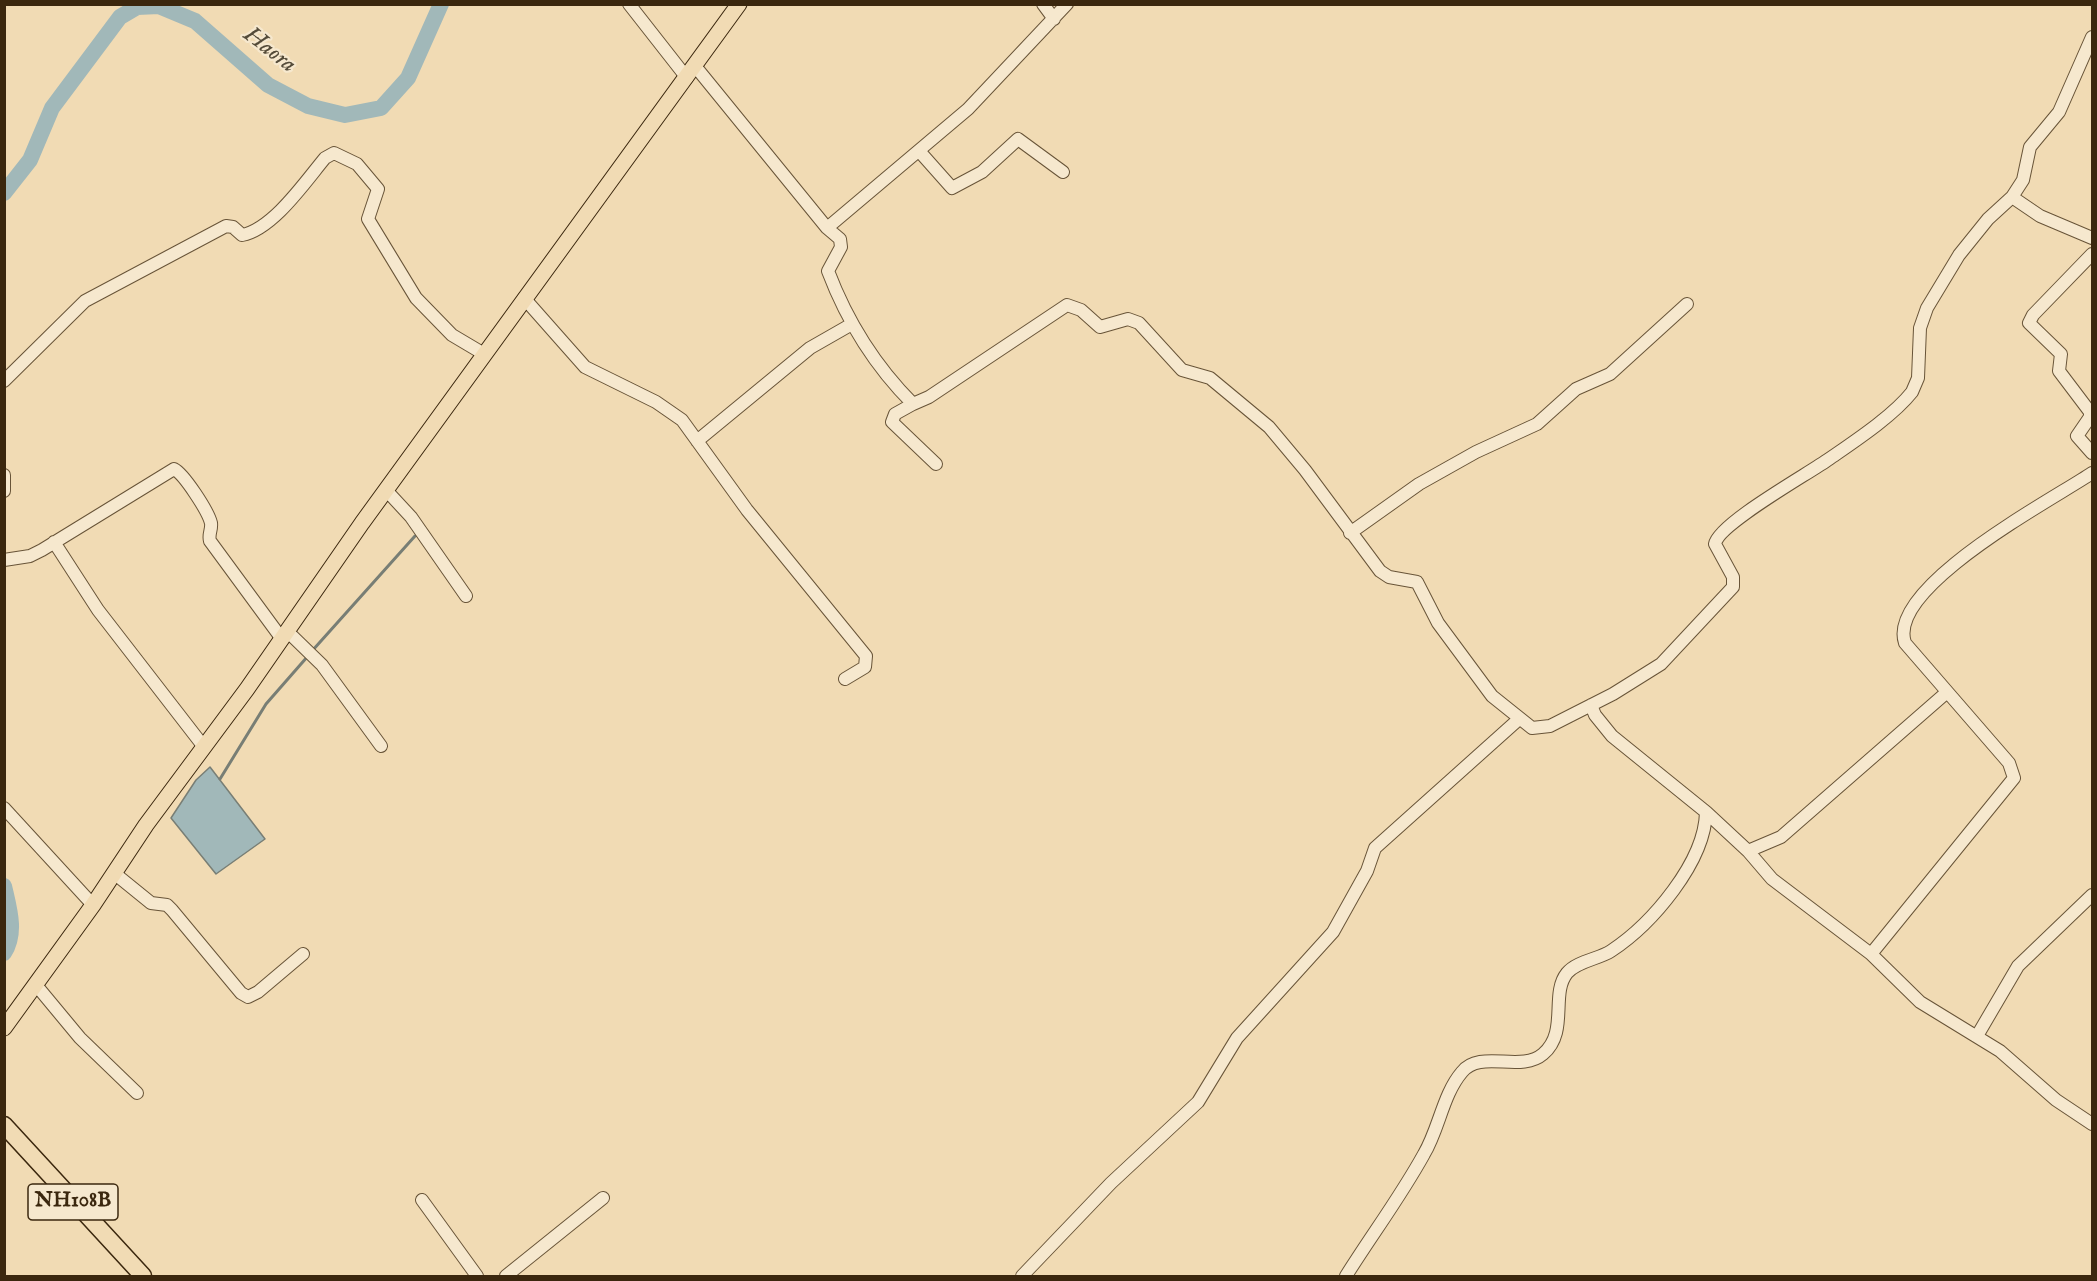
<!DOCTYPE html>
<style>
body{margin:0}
#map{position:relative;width:2097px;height:1281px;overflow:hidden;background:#f1dbb4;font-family:"IM FELL English",serif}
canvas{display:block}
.frame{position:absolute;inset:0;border:6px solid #3b270e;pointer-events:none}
</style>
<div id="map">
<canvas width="2097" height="1281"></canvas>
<div class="frame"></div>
</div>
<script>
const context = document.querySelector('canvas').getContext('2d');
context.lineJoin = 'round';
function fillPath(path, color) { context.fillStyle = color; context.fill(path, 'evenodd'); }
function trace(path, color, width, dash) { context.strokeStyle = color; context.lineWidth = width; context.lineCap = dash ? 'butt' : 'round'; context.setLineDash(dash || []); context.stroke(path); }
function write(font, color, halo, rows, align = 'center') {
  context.font = font + ' "IM FELL English",serif'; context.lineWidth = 4.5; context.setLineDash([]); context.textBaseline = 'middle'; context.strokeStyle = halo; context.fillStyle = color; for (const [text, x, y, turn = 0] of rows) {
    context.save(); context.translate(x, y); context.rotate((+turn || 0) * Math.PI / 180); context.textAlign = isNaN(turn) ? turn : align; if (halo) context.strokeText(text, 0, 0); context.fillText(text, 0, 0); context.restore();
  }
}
const water = new Path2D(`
 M210 767 265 839 216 874 171 818 196 780Z`);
fillPath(water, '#a1b8b9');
trace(water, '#787e75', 1.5);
trace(new Path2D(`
 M312 651 415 536
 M220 779 266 704 308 656`), '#787e75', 3);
trace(new Path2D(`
 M4 193 30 160 52 108 120 17 137 7 159 6 195 21 268 85 308 106 345 115 381 108 408 78 441 4
 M4 886C9 908 17 933 4 953`), '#a1b8b9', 16);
const minor = new Path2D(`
 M629 4 687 78
 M1043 4 1054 19
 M695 66 827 228 840 239 841 247 828 271C847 321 875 366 913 404L929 397 1067 305 1081 310 1100 327 1128 319 1139 323 1182 370 1210 378 1269 427 1305 470 1380 571 1389 577 1417 582 1438 623 1492 696 1532 728 1550 726 1613 694 1661 664 1733 587V577L1715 544C1718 524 1808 474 1829 459 1855 441 1893 416 1912 392L1918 378 1920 328 1927 308 1959 255 1988 219 2012 197 2023 180 2030 147 2059 112 2092 37
 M920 152 952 188 982 172 1018 139 1063 172
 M2012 197 2040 216 2092 238
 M827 228 968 109 1067 4
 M2092 254 2033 315 2029 323 2061 354 2059 371 2090 412V417L2077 436 2092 453
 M524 298 585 367 656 402 682 420 747 510 866 656 865 667 845 679
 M4 381 85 301 226 226 233 227 242 235C273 229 305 182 325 158L334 153 357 164 378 189 368 219 416 298 452 335 484 354
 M913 404 895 414 892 422 936 464
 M697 441 810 348 852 324
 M4 475V491
 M386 490 411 517 466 596
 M1350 533 1419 484 1476 452 1537 424 1576 389 1610 374 1687 304
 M54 542 98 610 204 747
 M4 560 30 556 42 550 174 469C184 474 208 511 211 523 212 530 208 534 210 541L282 639
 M287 631 322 665 381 746
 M1591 705 1595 715 1612 736 1706 812 1748 851 1772 879 1871 954 1920 1002 2000 1051 2056 1100 2092 1124
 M4 808 93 905
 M1748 851 1781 837 1946 693
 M114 873 151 903 167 905 172 910 241 993 248 997 258 992 303 954
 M1871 954 2014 778 2009 763 1905 643C1886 587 2052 500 2092 473
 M36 985 80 1038 137 1093
 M1977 1036 2018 966 2092 895
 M422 1200 477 1276
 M506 1276 603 1198
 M1022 1276 1111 1183 1198 1102 1237 1038 1333 932 1367 871 1375 848 1519 719
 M1346 1276C1371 1236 1401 1196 1424 1154 1439 1129 1443 1094 1462 1072 1480 1049 1521 1073 1543 1054 1569 1032 1550 994 1567 973 1577 961 1599 959 1611 951 1652 924 1705 862 1706 812`);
const major = new Path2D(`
 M4 1028 93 905 146 825 247 689 362 523 739 4`);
const highway = new Path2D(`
 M4 1125 143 1276`);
trace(minor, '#685438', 14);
trace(major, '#3b270e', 17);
trace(highway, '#3b270e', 19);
trace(minor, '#f6e8ce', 12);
trace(major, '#f1dbb4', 15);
trace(highway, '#f1dbb4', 16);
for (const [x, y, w] of [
 [73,1202,90]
]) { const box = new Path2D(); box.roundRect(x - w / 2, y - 18, w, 36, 4.5); context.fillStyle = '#f6e8ce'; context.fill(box); trace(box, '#3b270e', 1.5); }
write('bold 21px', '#3b270e', null, [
 ["NH108B",73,1202]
]);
write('italic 24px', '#544b39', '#f6e8ce', [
 ["Haora",269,51,38]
]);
</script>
